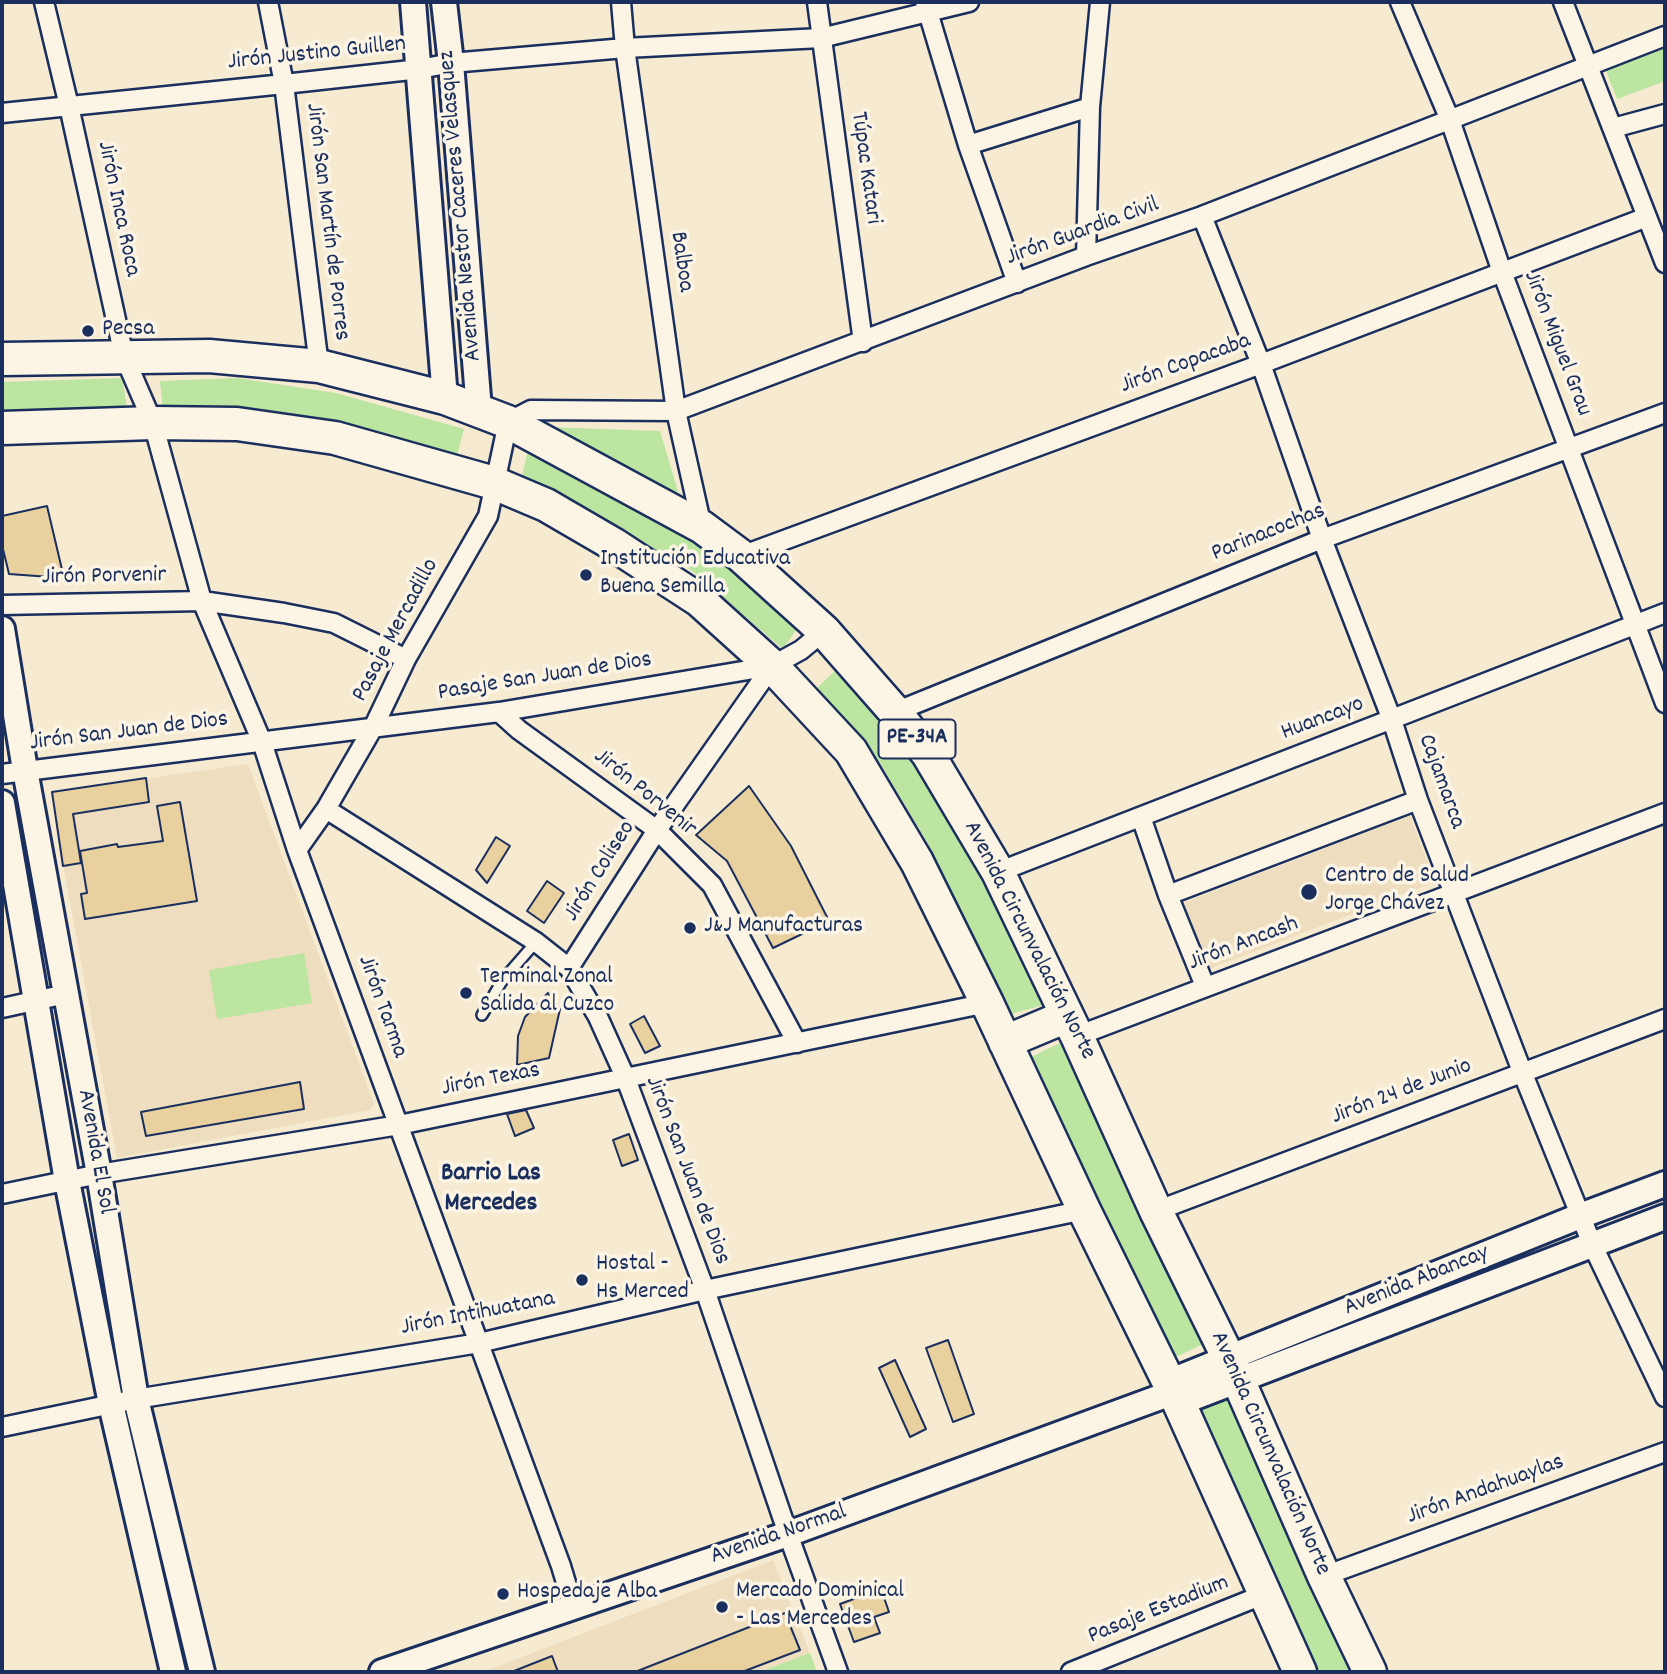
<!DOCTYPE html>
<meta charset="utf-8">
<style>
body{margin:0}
#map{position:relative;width:1667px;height:1674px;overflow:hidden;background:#f6ead0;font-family:Dekko,sans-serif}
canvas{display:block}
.frame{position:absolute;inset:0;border:4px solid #1b2f5e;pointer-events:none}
</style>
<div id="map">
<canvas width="1667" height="1674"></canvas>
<div class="frame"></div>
</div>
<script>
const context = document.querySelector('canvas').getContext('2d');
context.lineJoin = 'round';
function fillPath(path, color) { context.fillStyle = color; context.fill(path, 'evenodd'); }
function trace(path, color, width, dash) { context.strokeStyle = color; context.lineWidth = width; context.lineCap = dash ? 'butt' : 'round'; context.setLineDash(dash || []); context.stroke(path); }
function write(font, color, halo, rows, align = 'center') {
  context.font = font + ' Dekko,sans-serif'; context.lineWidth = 7; context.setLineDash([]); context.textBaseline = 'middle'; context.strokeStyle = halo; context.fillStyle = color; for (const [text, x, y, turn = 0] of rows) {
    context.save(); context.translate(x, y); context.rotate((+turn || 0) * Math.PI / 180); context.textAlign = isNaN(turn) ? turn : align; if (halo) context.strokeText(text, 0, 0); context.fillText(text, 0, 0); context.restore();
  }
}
fillPath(new Path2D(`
 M248 764 374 1104 370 1110 117 1158 58 837 52 792Z
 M1410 816 1435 882 1209 969 1183 903Z
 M773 1560 810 1653 759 1672H483Z`), '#eedebf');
fillPath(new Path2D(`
 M1665 43V81L1617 99 1604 66Z
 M122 378 127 407 2 415V382Z
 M237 378 336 393 464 429 457 456 337 422 235 409 163 411 160 381Z
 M545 427 660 431 680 498Z
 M528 450 630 503 720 557 802 622 783 649 691 570 605 521 521 480Z
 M841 665 899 736 938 796 991 896 1044 1005 1011 1014 926 840 880 763 816 689Z
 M304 953 312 1003 217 1019 209 970Z
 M1060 1043 1203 1344 1174 1358 1031 1057Z
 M1229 1393 1353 1672H1316L1197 1407Z
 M810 1653 817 1672H759Z`), '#bbe5a1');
const building = new Path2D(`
 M47 506 64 578 9 574 2 545V516Z
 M146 778 149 802 73 814 81 863 63 866 52 792Z
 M749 786 791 846 829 921 773 948 727 861 696 835Z
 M180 802 197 901 85 919 81 894 87 893 80 851 117 844 118 847 163 841 157 806Z
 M496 837 510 846 487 883 476 870Z
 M547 881 564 893 544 923 527 911Z
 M548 993 560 1009 549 1058 517 1065 518 1036 525 1017Z
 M644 1016 660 1046 645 1053 630 1024Z
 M300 1082 304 1109 146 1136 141 1112Z
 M526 1110 534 1128 515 1136 507 1114Z
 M629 1134 638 1160 622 1166 613 1140Z
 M948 1340 974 1414 953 1422 926 1348Z
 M895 1360 926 1429 910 1437 879 1368Z
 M881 1589 889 1612 874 1617 880 1633 854 1642 840 1604Z
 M785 1613 800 1650 742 1672H635Z
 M552 1656 558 1672H515L514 1671Z`);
fillPath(building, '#e9d09f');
trace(building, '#1b2f5e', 2);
const lane = new Path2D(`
 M482 1015 502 981 536 942`);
const street = new Path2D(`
 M44 2 69 106 124 356 153 423 202 601 262 742 297 850 561 1566 573 1606
 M268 2 284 84 319 366
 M621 2 625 48 676 411 702 527
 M817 2 863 342
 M925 2 968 145 1017 283
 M1400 2 1450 120 1502 272 1665 703
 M1563 2 1665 263
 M2 113 284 84 420 69 451 63 625 48 821 38 969 2
 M1613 128 1665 114
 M968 145 1090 107
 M1202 216 1261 364 1322 539 1392 720 1418 800 1523 1074 1592 1244 1665 1397
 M1086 256 1090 107 1100 2
 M741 556 1261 364 1647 217
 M2 605 202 601 284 613 334 623 406 659
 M499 712 519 730 657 830 712 885 797 1043
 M895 712 1322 539 1665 413
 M2 774 499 712 772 666 801 650 824 631
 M326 809 536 942 569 968 598 1017 626 1079 705 1290 788 1534 838 1672
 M1141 817 1168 895 1205 986
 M297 850 326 809 374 726 406 659 488 516 508 422 531 410 676 411 1086 256 1202 216 1665 36
 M998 872 1665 613
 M1168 895 1418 800
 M569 968 657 830 772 666
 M2 1008 66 994
 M1077 1036 1665 813
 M2 1194 99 1174 399 1125 987 1003
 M1156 1211 1665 1019
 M2 1427 136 1399 479 1343 705 1290 1084 1210
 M1324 1576 1665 1452
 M1071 1672 1265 1594`);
const secondary = new Path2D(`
 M413 2 445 398
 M444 2 451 63 479 410
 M2 629 25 770 99 1174 136 1399 202 1672
 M2 803 67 1181 111 1404 173 1672
 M1169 1382 1580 1216 1665 1184
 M1179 1403 1665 1217
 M382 1672 788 1534 1174 1392`);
const highway = new Path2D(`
 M2 359 209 356 319 366 445 398 508 422 702 527 741 556 824 631 895 712 928 754 998 872 1077 1036 1156 1211 1229 1359 1324 1576 1370 1672
 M2 428 153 423 237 424 335 438 494 483 546 505 613 544 699 600 772 666 851 751 917 862 987 1003 1084 1210 1179 1403 1300 1672
 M1005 1042 1067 1016`);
trace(lane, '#1b2f5e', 14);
trace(street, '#1b2f5e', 23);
trace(secondary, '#1b2f5e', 30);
trace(highway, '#1b2f5e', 37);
trace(lane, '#fcf5e5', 9);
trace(street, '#fcf5e5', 18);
trace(secondary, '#fcf5e5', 24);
trace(highway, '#fcf5e5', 32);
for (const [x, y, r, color] of [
 [88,331,7,"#1b2f5e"],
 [586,575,7,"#1b2f5e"],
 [1309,892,9,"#1b2f5e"],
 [690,928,7,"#1b2f5e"],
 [466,993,7,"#1b2f5e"],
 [582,1280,7,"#1b2f5e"],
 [503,1594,7,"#1b2f5e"],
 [722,1607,7,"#1b2f5e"]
]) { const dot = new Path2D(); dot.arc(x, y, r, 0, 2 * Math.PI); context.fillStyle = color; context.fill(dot); trace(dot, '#fcf5e5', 2.5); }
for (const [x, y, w] of [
 [917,739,77]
]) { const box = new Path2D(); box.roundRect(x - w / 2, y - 19.5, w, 39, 5); context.fillStyle = '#fcf5e5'; context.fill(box); trace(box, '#1b2f5e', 2); }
write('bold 23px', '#1b2f5e', null, [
 ["PE-34A",917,739]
]);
write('24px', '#1b2f5e', '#fcf5e5', [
 ["Jirón Justino Guillen",317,55,-6],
 ["Túpac Katari",864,168,82],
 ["Avenida Nestor Caceres Velasquez",462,206,-95],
 ["Jirón Inca Roca",117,209,78],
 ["Jirón San Martín de Porres",326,222,83],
 ["Jirón Guardia Civil",1083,233,-20],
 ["Balboa",680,262,82],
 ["Jirón Miguel Grau",1556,344,69],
 ["Jirón Copacaba",1186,365,-20],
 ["Parinacochas",1269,534,-22],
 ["Jirón Porvenir",104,578,-1],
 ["Pasaje Mercadillo",397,631,-62],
 ["Pasaje San Juan de Dios",545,678,-9],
 ["Huancayo",1323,720,-21],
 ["Jirón San Juan de Dios",129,733,-7],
 ["Cajamarca",1440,782,70],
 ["Jirón Porvenir",644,794,39],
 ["Jirón Coliseo",601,872,-58],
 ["Avenida Circunvalación Norte",1028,941,63],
 ["Jirón Ancash",1244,945,-21],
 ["Jirón Tarma",381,1007,70],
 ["Jirón Texas",491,1081,-11],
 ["Jirón 24 de Junio",1402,1093,-21],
 ["Avenida El Sol",94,1152,80],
 ["Jirón San Juan de Dios",686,1171,69],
 ["Avenida Abancay",1417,1282,-22],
 ["Jirón Intihuatana",478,1315,-11],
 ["Avenida Circunvalación Norte",1269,1454,66],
 ["Jirón Andahuaylas",1486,1491,-20],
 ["Avenida Normal",779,1536,-19],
 ["Pasaje Estadium",1159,1611,-22]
]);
write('24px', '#1b2f5e', '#fcf5e5', [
 ["Pecsa",102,331],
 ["Institución Educativa",600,561],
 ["Buena Semilla",600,589],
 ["Centro de Salud",1325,878],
 ["Jorge Chávez",1325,906],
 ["J&J Manufacturas",704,928],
 ["Terminal Zonal",480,979],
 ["Salida al Cuzco",480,1007],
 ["Hostal -",596,1266],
 ["Hs Merced",596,1294],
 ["Mercado Dominical",736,1593],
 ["- Las Mercedes",736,1621],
 ["Hospedaje Alba",517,1594]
], 'left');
write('bold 26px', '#1b2f5e', '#fcf5e5', [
 ["Barrio Las",491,1175],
 ["Mercedes",491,1205]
]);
</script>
